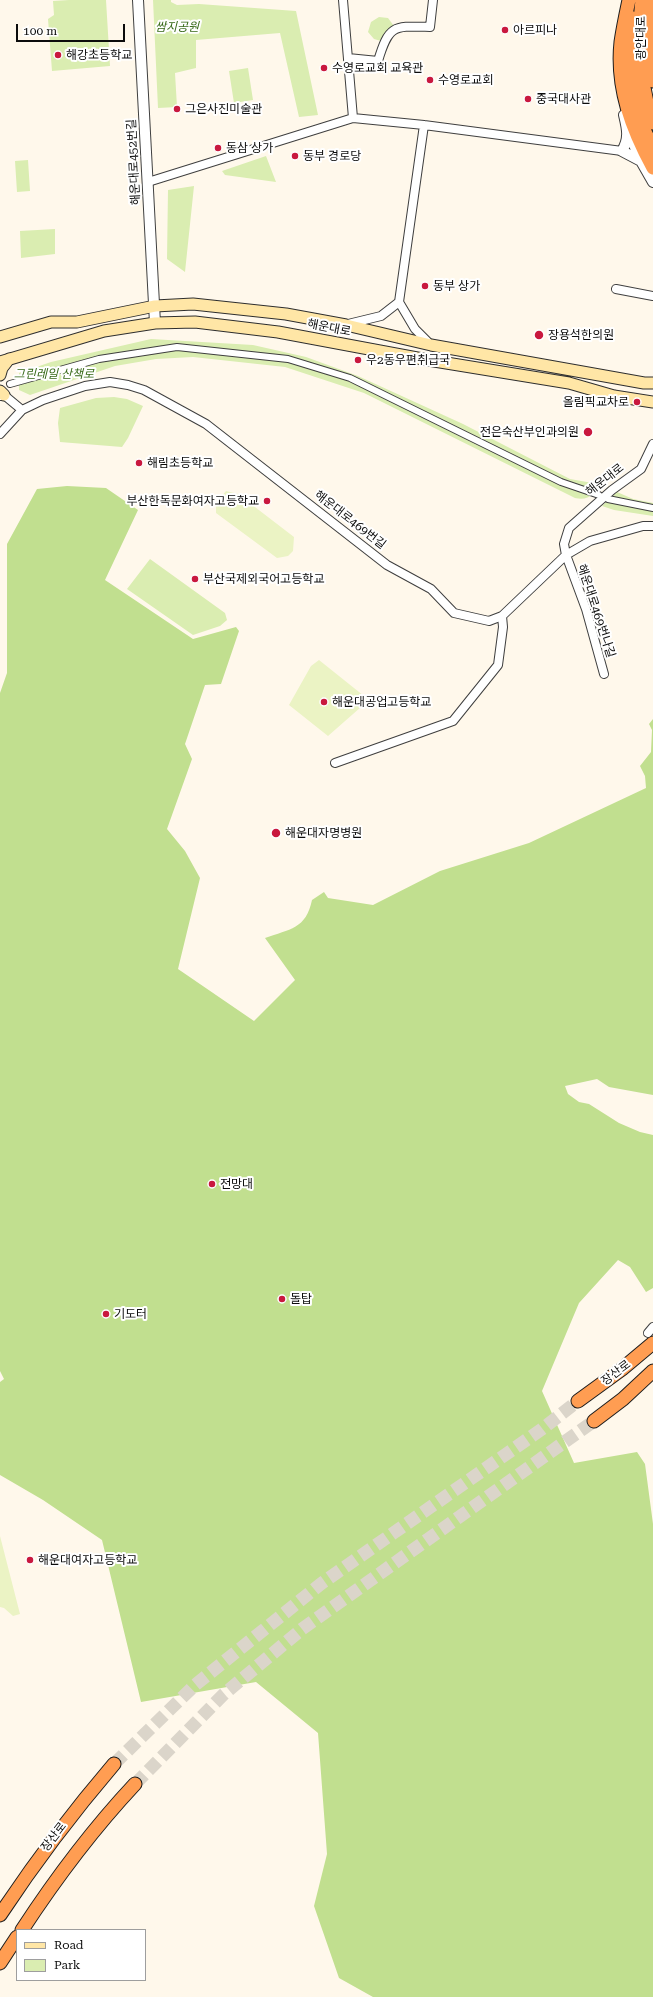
<!DOCTYPE html>
<meta charset="utf-8">
<style>
body{margin:0}
#map{position:relative;width:653px;height:1997px;overflow:hidden;background:#fff8eb;font-family:"Roboto Serif",serif}
canvas{display:block}
.legend{position:absolute;left:16px;top:1929px;width:130px;height:52px;box-sizing:border-box;background:#fff;border:1px solid #9e9e9e;margin:0;padding:5px 7px;list-style:none;font-size:12px;color:#0c0c0c}
.legend li{display:flex;align-items:center;gap:8px;height:20px}
.legend b{width:20px;border:1px solid #9e9e9e}
.scale{position:absolute;left:16px;top:24px;width:109px;height:18px;box-sizing:border-box;border:2px solid #0c0c0c;border-top:0;padding-left:5px;font-size:12px;line-height:14px;white-space:nowrap;color:#0c0c0c;-webkit-text-stroke:3px #fff;paint-order:stroke}
</style>
<div id="map">
<canvas width="653" height="1997"></canvas>
<ul class="legend">
<li><b style="height:5px;background:#ffe6a6"></b>Road</li>
<li><b style="height:11px;background:#daedb1"></b>Park</li>
</ul>
<div class="scale">100 m</div>
</div>
<script>
const context = document.querySelector('canvas').getContext('2d');
context.lineJoin = 'round';
function fillPath(path, color) { context.fillStyle = color; context.fill(path, 'evenodd'); }
function trace(path, color, width, dash) { context.strokeStyle = color; context.lineWidth = width; context.lineCap = dash ? 'butt' : 'round'; context.setLineDash(dash || []); context.stroke(path); }
function write(font, color, halo, rows, align = 'center') {
  context.font = font + ' "Roboto Serif","Noto Sans KR",serif'; context.lineWidth = 4; context.setLineDash([]); context.textBaseline = 'middle'; context.strokeStyle = halo; context.fillStyle = color; for (const [text, x, y, turn = 0] of rows) {
    context.save(); context.translate(x, y); context.rotate((+turn || 0) * Math.PI / 180); context.textAlign = isNaN(turn) ? turn : align; if (halo) context.strokeText(text, 0, 0); context.fillText(text, 0, 0); context.restore();
  }
}
fillPath(new Path2D(`
 M69 0H106L110 66 52 71 48 19 54 15 53 1Z
 M153 0H171V2L177 5 199 4 296 11 318 115 299 117 280 33 196 40V68L175 73 177 107 158 108Z
 M379 17 388 18 394 26 381 41 374 39 368 32 371 22Z
 M248 68 253 100 234 103 229 71Z
 M266 156 276 182 225 175 222 171Z
 M28 160 30 191 17 192 15 161Z
 M194 186 185 272 167 259 168 190Z
 M55 229V254L21 258 20 231Z
 M151 339 253 345 306 357 358 376 463 424 570 479 604 485C594 494 589 501 575 498L364 393 285 367 193 357 156 359 115 366 30 395 19 390V373L51 362Z
 M114 397 127 399 143 406 128 438 122 447 60 442 58 423 60 408 96 398Z
 M617 492 633 499 653 503V516L614 510 602 506Z
 M150 559 225 613 227 620 220 626 193 635 127 589Z`), '#daedb1');
fillPath(new Path2D(`
 M67 486 106 488 138 510 105 580 193 639 236 627 239 631 221 684 205 685 185 744 192 759 167 829 185 851 200 878 178 969 254 1021 295 980 265 938C290 929 306 929 312 900L324 892 328 898 373 905 440 871 529 843 646 788 645 776 640 766 651 752 652 730 649 724 653 719V1095L609 1087 597 1079 565 1086 568 1094 579 1102 589 1104 619 1123 640 1132 653 1135V1288L646 1292 630 1267 618 1260 579 1303 542 1391 574 1463 637 1452 645 1464 653 1524V1997H373L339 1978 314 1906 327 1854 318 1733 256 1682 141 1702 102 1540 43 1500 0 1475V1382L4 1379 0 1371V693L7 673V544L37 489Z`), '#c1df8f');
fillPath(new Path2D(`
 M226 491 238 494 294 537 293 551 288 556 277 558 216 513V503Z
 M319 660 369 700 328 736 289 705 311 666Z
 M0 1536 20 1614 13 1616 4 1608 0 1607Z`), '#ebf3c4');
trace(new Path2D(`
 M114 1764 195 1685 322 1583 542 1429 578 1401
 M135 1784 224 1694 302 1629 594 1421`), '#dbd5ca', 13, [13, 6]);
const pedestrian = new Path2D(`
 M10 384 99 359 177 347 288 359 350 378 561 482 599 495
 M608 499 653 508`);
const minor = new Path2D(`
 M343 0 353 118
 M348 58 378 61C389 24 394 26 430 27L433 0
 M424 125 399 302 415 329 431 345
 M148 182 353 118 424 125 622 151
 M616 289 653 296
 M348 324 381 316 399 302
 M0 396 4 395 22 410
 M0 434 22 410 43 400 85 386 110 382 128 385 144 390 206 424 387 565 431 589 454 613 489 621 502 616 566 555 590 541 643 526H653
 M604 674 586 609 566 555 564 544 569 528 612 490 641 469 653 444
 M335 763 453 721 498 665 503 627 502 616
 M648 1333 653 1327`);
const tertiary = new Path2D(`
 M138 0 155 323
 M624 115C627 128 630 138 622 151L641 161 653 182
 M628 131 641 161`);
const secondary = new Path2D(`
 M0 337 51 322H77L155 306 193 304 286 314 346 325 431 345 644 383H653
 M0 362 104 331 155 323 195 322 278 332 428 360 569 383 614 396 653 402
 M0 375 2 368 9 359
 M0 391 4 395`);
const trunk = new Path2D(`
 M629 0C626 14 623 28 621 42 616 88 632 129 653 168
 M642 0C637 40 640 84 653 123
 M653 0 651 34 653 81
 M633 18C630 52 631 86 640 120 643 129 649 139 653 148
 M578 1401 622 1369 653 1343
 M594 1421 623 1399 653 1371
 M0 1915C35 1862 73 1812 114 1764
 M22 1930C56 1878 92 1830 135 1784
 M0 1963 17 1937`);
trace(pedestrian, '#3f3f3f', 8);
trace(minor, '#3f3f3f', 10);
trace(tertiary, '#3f3f3f', 12);
trace(secondary, '#2e2e2e', 13);
trace(trunk, '#1d1d1d', 15);
trace(pedestrian, '#fff', 6);
trace(minor, '#fff', 8);
trace(tertiary, '#fff', 10);
trace(secondary, '#ffe6a6', 11);
trace(trunk, '#ff9d52', 13);
for (const [x, y, r, color] of [
 [505,30,4,"#c9183e"],
 [58,55,4,"#c9183e"],
 [324,68,4,"#c9183e"],
 [430,80,4,"#c9183e"],
 [528,99,4,"#c9183e"],
 [177,109,4,"#c9183e"],
 [218,148,4,"#c9183e"],
 [295,156,4,"#c9183e"],
 [425,286,4,"#c9183e"],
 [539,335,5,"#c9183e"],
 [358,360,4,"#c9183e"],
 [637,402,4,"#c9183e"],
 [588,432,5,"#c9183e"],
 [139,463,4,"#c9183e"],
 [267,501,4,"#c9183e"],
 [195,579,4,"#c9183e"],
 [324,702,4,"#c9183e"],
 [276,833,5,"#c9183e"],
 [212,1184,4,"#c9183e"],
 [282,1299,4,"#c9183e"],
 [106,1314,4,"#c9183e"],
 [30,1560,4,"#c9183e"]
]) { const dot = new Path2D(); dot.arc(x, y, r, 0, 2 * Math.PI); context.fillStyle = color; context.fill(dot); trace(dot, '#fff', 1.5); }
write('italic 12px', '#366917', '#fff', [
 ["쌈지공원",177,27],
 ["그린레일 산책로",54,374]
]);
write('12px', '#0c0c0c', '#fff', [
 ["아르피나",513,30],
 ["해강초등학교",66,55],
 ["수영로교회 교육관",332,68],
 ["수영로교회",438,80],
 ["중국대사관",536,99],
 ["그은사진미술관",185,109],
 ["동삼 상가",226,148],
 ["동부 경로당",303,156],
 ["동부 상가",433,286],
 ["장용석한의원",548,335],
 ["우2동우편취급국",366,360],
 ["올림픽교차로",629,402,"right"],
 ["전은숙산부인과의원",579,432,"right"],
 ["해림초등학교",147,463],
 ["부산한독문화여자고등학교",259,501,"right"],
 ["부산국제외국어고등학교",203,579],
 ["해운대공업고등학교",332,702],
 ["해운대자명병원",285,833],
 ["전망대",220,1184],
 ["돌탑",290,1299],
 ["기도터",114,1314],
 ["해운대여자고등학교",38,1560]
], 'left');
write('12px', '#0c0c0c', '#fff', [
 ["광안대로",641,38,-90],
 ["해운대로452번길",134,162,-93],
 ["해운대로",329,328,11],
 ["해운대로",605,480,-38],
 ["해운대로469번길",350,520,38],
 ["해운대로469번나길",596,611,72],
 ["장산로",616,1373,-37],
 ["장산로",54,1837,-53]
]);
</script>
